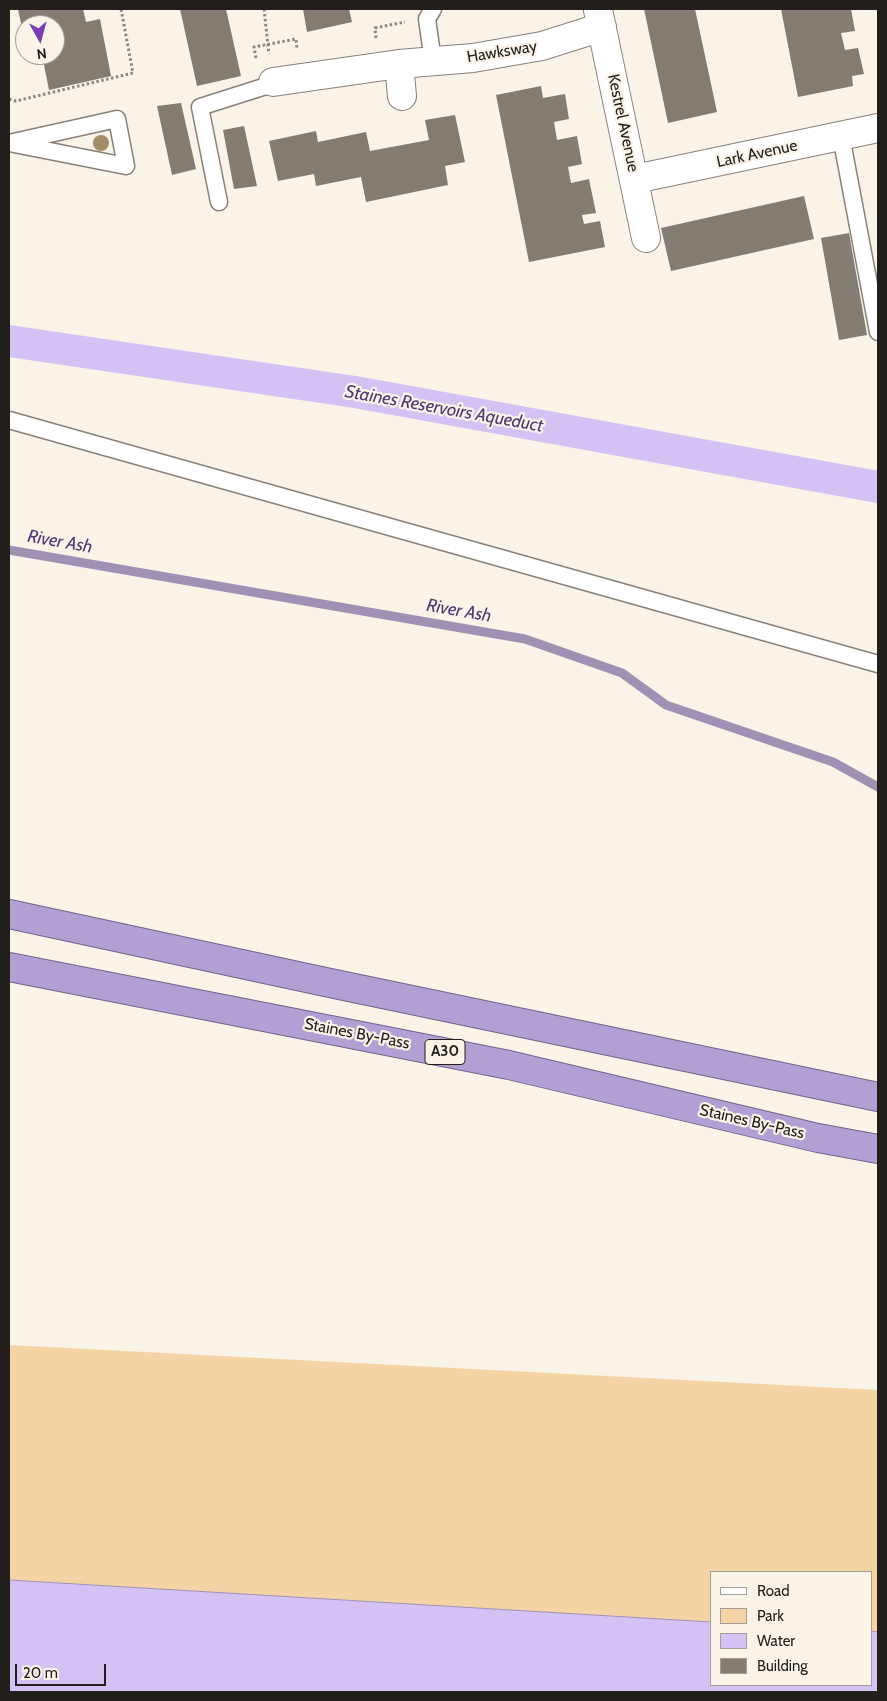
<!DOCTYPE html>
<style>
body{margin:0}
#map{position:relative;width:887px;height:1701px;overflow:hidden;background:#faf3e8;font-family:Cabin,sans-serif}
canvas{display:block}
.frame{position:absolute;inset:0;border:10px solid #211e1b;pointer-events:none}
.legend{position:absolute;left:710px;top:1571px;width:162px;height:115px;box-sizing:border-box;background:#faf3e8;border:1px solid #a39e96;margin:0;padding:6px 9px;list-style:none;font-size:15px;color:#211e1b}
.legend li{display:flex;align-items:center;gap:10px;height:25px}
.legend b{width:25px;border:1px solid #a39e96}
.north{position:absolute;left:15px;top:15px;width:50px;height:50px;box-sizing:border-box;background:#faf3e8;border:1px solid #a39e96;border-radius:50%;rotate:173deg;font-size:14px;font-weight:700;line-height:20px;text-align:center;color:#211e1b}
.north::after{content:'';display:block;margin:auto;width:18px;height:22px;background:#763fb6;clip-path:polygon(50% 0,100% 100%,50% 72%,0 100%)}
.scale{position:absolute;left:15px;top:1664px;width:91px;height:22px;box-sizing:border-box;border:2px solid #211e1b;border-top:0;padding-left:6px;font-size:15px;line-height:18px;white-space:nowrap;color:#211e1b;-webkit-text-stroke:4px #faf3e8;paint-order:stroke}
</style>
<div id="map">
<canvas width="887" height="1701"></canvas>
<div class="frame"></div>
<ul class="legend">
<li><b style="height:6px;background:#fff"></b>Road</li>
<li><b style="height:14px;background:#f4d4a5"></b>Park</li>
<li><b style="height:14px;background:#d4c2f5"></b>Water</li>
<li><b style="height:14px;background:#827c72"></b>Building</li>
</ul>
<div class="north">N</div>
<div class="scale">20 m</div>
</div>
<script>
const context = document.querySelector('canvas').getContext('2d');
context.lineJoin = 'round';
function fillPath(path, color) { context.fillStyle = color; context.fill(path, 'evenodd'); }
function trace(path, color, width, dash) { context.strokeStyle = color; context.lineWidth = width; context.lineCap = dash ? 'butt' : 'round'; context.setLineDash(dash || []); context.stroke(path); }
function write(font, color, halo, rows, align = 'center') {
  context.font = font + ' Cabin,sans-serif'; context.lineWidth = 4.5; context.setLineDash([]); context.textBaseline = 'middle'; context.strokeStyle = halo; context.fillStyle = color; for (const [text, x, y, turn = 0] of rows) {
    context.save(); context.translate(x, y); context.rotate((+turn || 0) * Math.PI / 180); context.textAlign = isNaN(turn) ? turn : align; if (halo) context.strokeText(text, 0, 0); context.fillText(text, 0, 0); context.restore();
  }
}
fillPath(new Path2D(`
 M9 1345 878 1390V1632L871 1631V1572H711V1622L9 1580Z`), '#f4d4a5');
const water = new Path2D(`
 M9 1580 711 1622V1685H871V1631L878 1632V1692H9Z`);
fillPath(water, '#d4c2f5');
trace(water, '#9e91b4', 1);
trace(new Path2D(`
 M9 550 525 639 622 673 666 705 833 762 878 787`), '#9e91b4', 9);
trace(new Path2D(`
 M9 341 355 392 878 487`), '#d4c2f5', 32);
fillPath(new Path2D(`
 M18 9H83L86 22 100 19 111 76 49 90 42 55H55V25H25V32L23 33Z
 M180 9H226L241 76 197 86Z
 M303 9H349L352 22 307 32Z
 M644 9H695L717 112 668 123Z
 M781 9H851L855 31 841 33 845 50 858 48 864 74 852 76 853 86 798 97Z
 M541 86 543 98 565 94 569 119 554 122 557 140 577 136 582 164 568 167 571 183 589 179 596 213 582 215 584 224 600 221 605 247 529 262 496 95Z
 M181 103 196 169 172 175 157 106Z
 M455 115 465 162 445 166 448 185 366 202 361 177 316 186 314 174 278 181 269 141 316 131 318 142 366 132 370 151 429 140 425 120Z
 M244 126 257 186 234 189 223 130Z
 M804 196 814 239 671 271 661 228Z
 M849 233 867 335 839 340 821 238Z`), '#827c72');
const service = new Path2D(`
 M433 61 427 19 433 9
 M841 136 878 332
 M9 143 117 119 126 166 9 143
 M219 202 200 107 263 87 273 82
 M9 420 878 664`);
const minor = new Path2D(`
 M598 10 646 238
 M399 64 402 96
 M273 82 399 64 473 58 542 46 602 27
 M635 179 878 128`);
const trunk = new Path2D(`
 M9 914 330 983 878 1097
 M9 967 509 1065 818 1138 878 1149`);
trace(service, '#888178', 19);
trace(minor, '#888178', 30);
trace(trunk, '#73628b', 30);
trace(new Path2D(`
 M264 9 269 54
 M376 38 375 28 405 22
 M256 58 254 47 296 39 297 49
 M9 99 16 101 133 73 121 9`), '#8b867f', 3, [2.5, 2.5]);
trace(service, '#fff', 16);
trace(minor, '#fff', 28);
trace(trunk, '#b29fd3', 28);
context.fillStyle = '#a38e68';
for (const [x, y] of [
 [101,143]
]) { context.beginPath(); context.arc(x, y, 8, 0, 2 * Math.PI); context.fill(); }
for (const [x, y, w] of [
 [445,1052,40]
]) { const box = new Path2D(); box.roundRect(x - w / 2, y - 12.5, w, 25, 4); context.fillStyle = '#faf3e8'; context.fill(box); trace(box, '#211e1b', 1); }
write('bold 15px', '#211e1b', null, [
 ["A30",445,1052]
]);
write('16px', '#211e1b', '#faf3e8', [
 ["Hawksway",502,52,-9],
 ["Kestrel Avenue",623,123,78],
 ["Lark Avenue",757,154,-12],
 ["Staines By-Pass",357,1034,11],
 ["Staines By-Pass",752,1122,13]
]);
write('italic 18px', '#523875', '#faf3e8', [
 ["Staines Reservoirs Aqueduct",444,409,10],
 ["River Ash",60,542,10],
 ["River Ash",459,611,10]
]);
</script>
